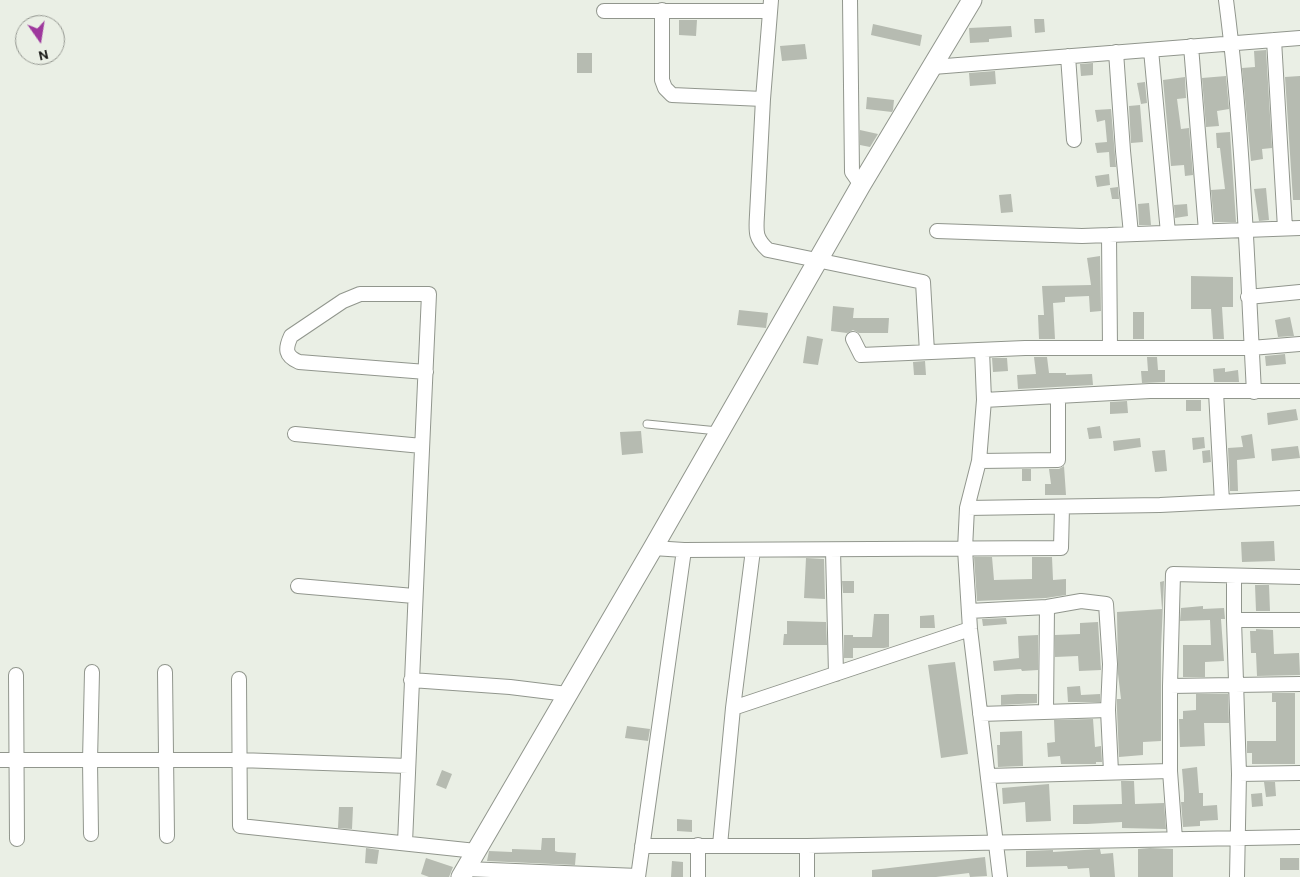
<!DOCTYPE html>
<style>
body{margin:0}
#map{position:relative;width:1300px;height:877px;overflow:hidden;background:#eaefe5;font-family:Overpass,sans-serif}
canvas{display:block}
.north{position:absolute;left:15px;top:15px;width:50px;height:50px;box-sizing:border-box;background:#eaefe5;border:1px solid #969992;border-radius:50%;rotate:167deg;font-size:14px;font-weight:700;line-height:20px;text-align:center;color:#171815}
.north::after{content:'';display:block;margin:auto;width:18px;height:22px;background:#9e389d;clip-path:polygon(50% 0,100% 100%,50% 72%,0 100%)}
</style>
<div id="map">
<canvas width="1300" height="877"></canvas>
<div class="north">N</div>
</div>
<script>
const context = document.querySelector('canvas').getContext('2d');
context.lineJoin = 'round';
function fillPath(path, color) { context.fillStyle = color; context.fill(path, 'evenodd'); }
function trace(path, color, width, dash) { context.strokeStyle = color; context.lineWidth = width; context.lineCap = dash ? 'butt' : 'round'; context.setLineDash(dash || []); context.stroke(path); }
fillPath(new Path2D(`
 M1034 19H1044L1045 32 1035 33Z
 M679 20H697L696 36 679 35Z
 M873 24 922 35 920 46 871 35Z
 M1011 26 1012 37 989 39V42L970 43 969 28Z
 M805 44 807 59 782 61 780 46Z
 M1266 50 1272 148 1262 149 1263 159 1251 161 1242 68 1255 67 1254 51Z
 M577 53H592V73H577Z
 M1093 63V75L1081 76 1080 64Z
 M995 71 996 84 970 86 969 73Z
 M1226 76 1229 109 1217 111 1219 126 1206 127 1202 78Z
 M1300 76V200H1293L1285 77Z
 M1185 77 1186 98 1177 99 1181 129 1189 128 1193 175 1185 176 1184 165 1171 166 1163 80Z
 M1145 82 1147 103 1141 104 1137 83Z
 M867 97 894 100 893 110 892 112 866 109Z
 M1140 105 1143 142 1131 143 1129 106Z
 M1111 109 1116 167H1110L1109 152 1097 153 1095 143 1107 142 1105 120 1097 122 1095 110Z
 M860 130 878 134 870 147 860 145Z
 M1230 132 1236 222H1214L1211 190 1225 189 1220 148H1217L1216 133Z
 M1109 174 1110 185 1097 187 1095 176Z
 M1118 187 1119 199H1112L1110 188Z
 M1266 188 1269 220 1259 221 1254 189Z
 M1011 194 1013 212 1001 213 999 195Z
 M1149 203 1151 225H1139L1138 204Z
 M1187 204 1188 216 1175 218 1174 205Z
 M1100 256 1101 311 1090 312 1089 296 1065 297V302L1053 303 1055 339H1039L1038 315H1044L1042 286 1091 285 1087 258Z
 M1191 276 1233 277V307H1222L1224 339H1213L1211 309H1191Z
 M833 306 854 308 853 318H889L888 333H859L853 330 847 333 831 331Z
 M739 310 768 313 766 328 737 325Z
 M1133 312H1144V339H1133Z
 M1290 317 1294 336 1278 337 1275 320Z
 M807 336 823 339 818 365 803 363Z
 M1285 354 1286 364 1266 366 1265 356Z
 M1034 357H1047L1049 373H1066V375L1092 374 1093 385 1018 389 1017 375 1036 374Z
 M1147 357H1157L1158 370H1165V382L1142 383 1141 371H1148Z
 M992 358H1007L1008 371 993 372Z
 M925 361 926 375H914L913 362Z
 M1225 368V372L1238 370 1239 382H1214L1213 369Z
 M1186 400H1201V411H1186Z
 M1127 401 1128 413 1110 414V402Z
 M1296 409 1298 420 1268 425 1267 413Z
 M1100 426 1102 438 1089 439 1087 428Z
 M641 431 643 453 622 455 620 432Z
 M1252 434 1255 458 1237 460 1238 491H1230L1228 448 1243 447 1241 436Z
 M1204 437 1205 448 1193 450 1192 438Z
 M1140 438 1141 447 1114 451 1113 441Z
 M1298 446 1300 458 1272 461 1271 449Z
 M1165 450 1167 471 1155 472 1152 451Z
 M1210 450 1211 462 1203 463 1202 451Z
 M1064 466 1066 495H1045V484H1051L1049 469H1059Z
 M1022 469H1031V481H1022Z
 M1274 541 1275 561 1242 562 1241 542Z
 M974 557H992L994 580 1032 579V557H1052L1053 580 1066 579V595L1046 598 977 601Z
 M806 558 824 559 825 599 804 598Z
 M842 581H854V593H843Z
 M1164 581 1161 649V741L1143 742V755L1119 757 1117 710V699H1121L1118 674 1117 612 1162 609 1160 582Z
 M1255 585H1269L1270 611H1256Z
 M1203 606V609L1224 608 1225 619H1221L1224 661 1205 662V677H1183V645H1211L1210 620 1180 621 1181 608Z
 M874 614H889V647L884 648H853V658H844V635H853V637H872Z
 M934 615 935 628H920V616Z
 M1006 618 1007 624 983 626 982 619Z
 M787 621 826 622 827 645H783L784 634H787Z
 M1098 622 1101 670 1079 671 1078 656 1055 657V635L1080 634V623Z
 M1256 629 1273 630 1274 654 1299 653 1300 675 1257 676 1256 653H1251L1250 631H1256Z
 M1038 635V670L1022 671 1021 669 994 671 993 661 1019 658 1018 636Z
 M955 662 968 754 941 758 928 665Z
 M1080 686 1081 695 1100 694V702H1068L1067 687Z
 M1272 693H1295V764H1252V753H1247V741H1276V702H1272Z
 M1017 694H1037V703L1001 705V695Z
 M1196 694H1228L1229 723H1204L1205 746 1180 747 1179 719H1183V711L1196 710Z
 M1093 719 1095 747 1101 746 1102 762H1096V764H1061L1060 756 1048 757 1047 743 1055 742 1054 720Z
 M627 726 650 729 648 741 625 738Z
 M1022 731 1023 766 998 767 997 745H1000V732Z
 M1197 767 1199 793H1203V806L1217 805 1218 820 1200 821V826L1183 827 1181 802H1184V793L1182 769Z
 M442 770 452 774 446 789 436 785Z
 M1121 781H1134L1135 804 1164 803 1166 829 1122 828V822L1087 824H1073V805L1122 804Z
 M1264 782H1275L1276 796 1266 797Z
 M1049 784 1051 821 1026 822 1025 802 1003 804 1002 788Z
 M1262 793 1263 806 1252 807 1251 794Z
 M339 807H353L352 829 338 828Z
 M677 819 692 820V832L677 831Z
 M542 838H555V851L558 852 576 853 575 865 487 861 489 851 512 852V849L541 850Z
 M366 848 379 850 377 864 365 863Z
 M1150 848 1173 849V877H1138V849Z
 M1100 849 1101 854 1113 853 1115 877H1090L1089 868 1068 869 1067 866 1026 867V851L1053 850V852Z
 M985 857 987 876 970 877 969 873 936 877H872V870Z
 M426 858 453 867 449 877H429L421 874Z
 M1280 858H1299V870H1280Z
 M672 861 683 862V877H671Z`), '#b6bbb1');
const lane = new Path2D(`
 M647 424 718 431`);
const street = new Path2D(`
 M771 0 763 99 757 215C756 232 755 238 768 250L923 282 927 352
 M850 0 852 172 861 185
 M1226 0C1243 130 1247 261 1254 392
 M662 10V80L665 88 672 95 763 99
 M604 11H770
 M1274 40 1285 228
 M1191 46 1206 231
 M1151 50 1168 233
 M1116 52 1123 151 1131 234
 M1068 56 1074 140
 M933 67 1300 38
 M937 231 1082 236 1300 228
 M1109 235 1110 348
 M1248 297 1300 292
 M853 339 861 355 1025 348H1251L1300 344
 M982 350 984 400 979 461 967 508 965 549 970 629 1000 877
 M1216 392 1222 502
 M984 400 1150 391H1300
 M295 434 422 446
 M979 461 1058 460V396
 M967 508 1160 505 1300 498
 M653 548 684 550 1061 548 1062 507
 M833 550 836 674
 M1234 576V620L1239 774 1237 877
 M298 586 414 596
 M969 611 1047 607 1081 601 1106 604 1110 664 1108 710 1111 772
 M1234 620H1300
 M165 672 167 836
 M16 675 17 839
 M239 679 240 826 476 851
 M411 680 510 687 567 694
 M1170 686 1300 684
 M733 708 970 629
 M1046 712 1047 607
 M980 714 1108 710
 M0 760H239L408 766
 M1239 774 1300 773
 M988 776 1170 771
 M91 834 90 761 92 672
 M1175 839 1170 771V686L1173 574 1300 577
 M405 843C412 660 421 477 429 294H360L343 301 291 336C285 349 285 356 299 362L426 372
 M720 845 733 708 753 550
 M642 846H807L1300 837
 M807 846V877
 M466 869 638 876
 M638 877 684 550
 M698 877V845`);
const secondary = new Path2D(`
 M461 877 653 548 861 185 972 0`);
trace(lane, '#91968d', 9);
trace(street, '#91968d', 16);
trace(secondary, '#91968d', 21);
trace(lane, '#fff', 7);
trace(street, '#fff', 14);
trace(secondary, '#fff', 19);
</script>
